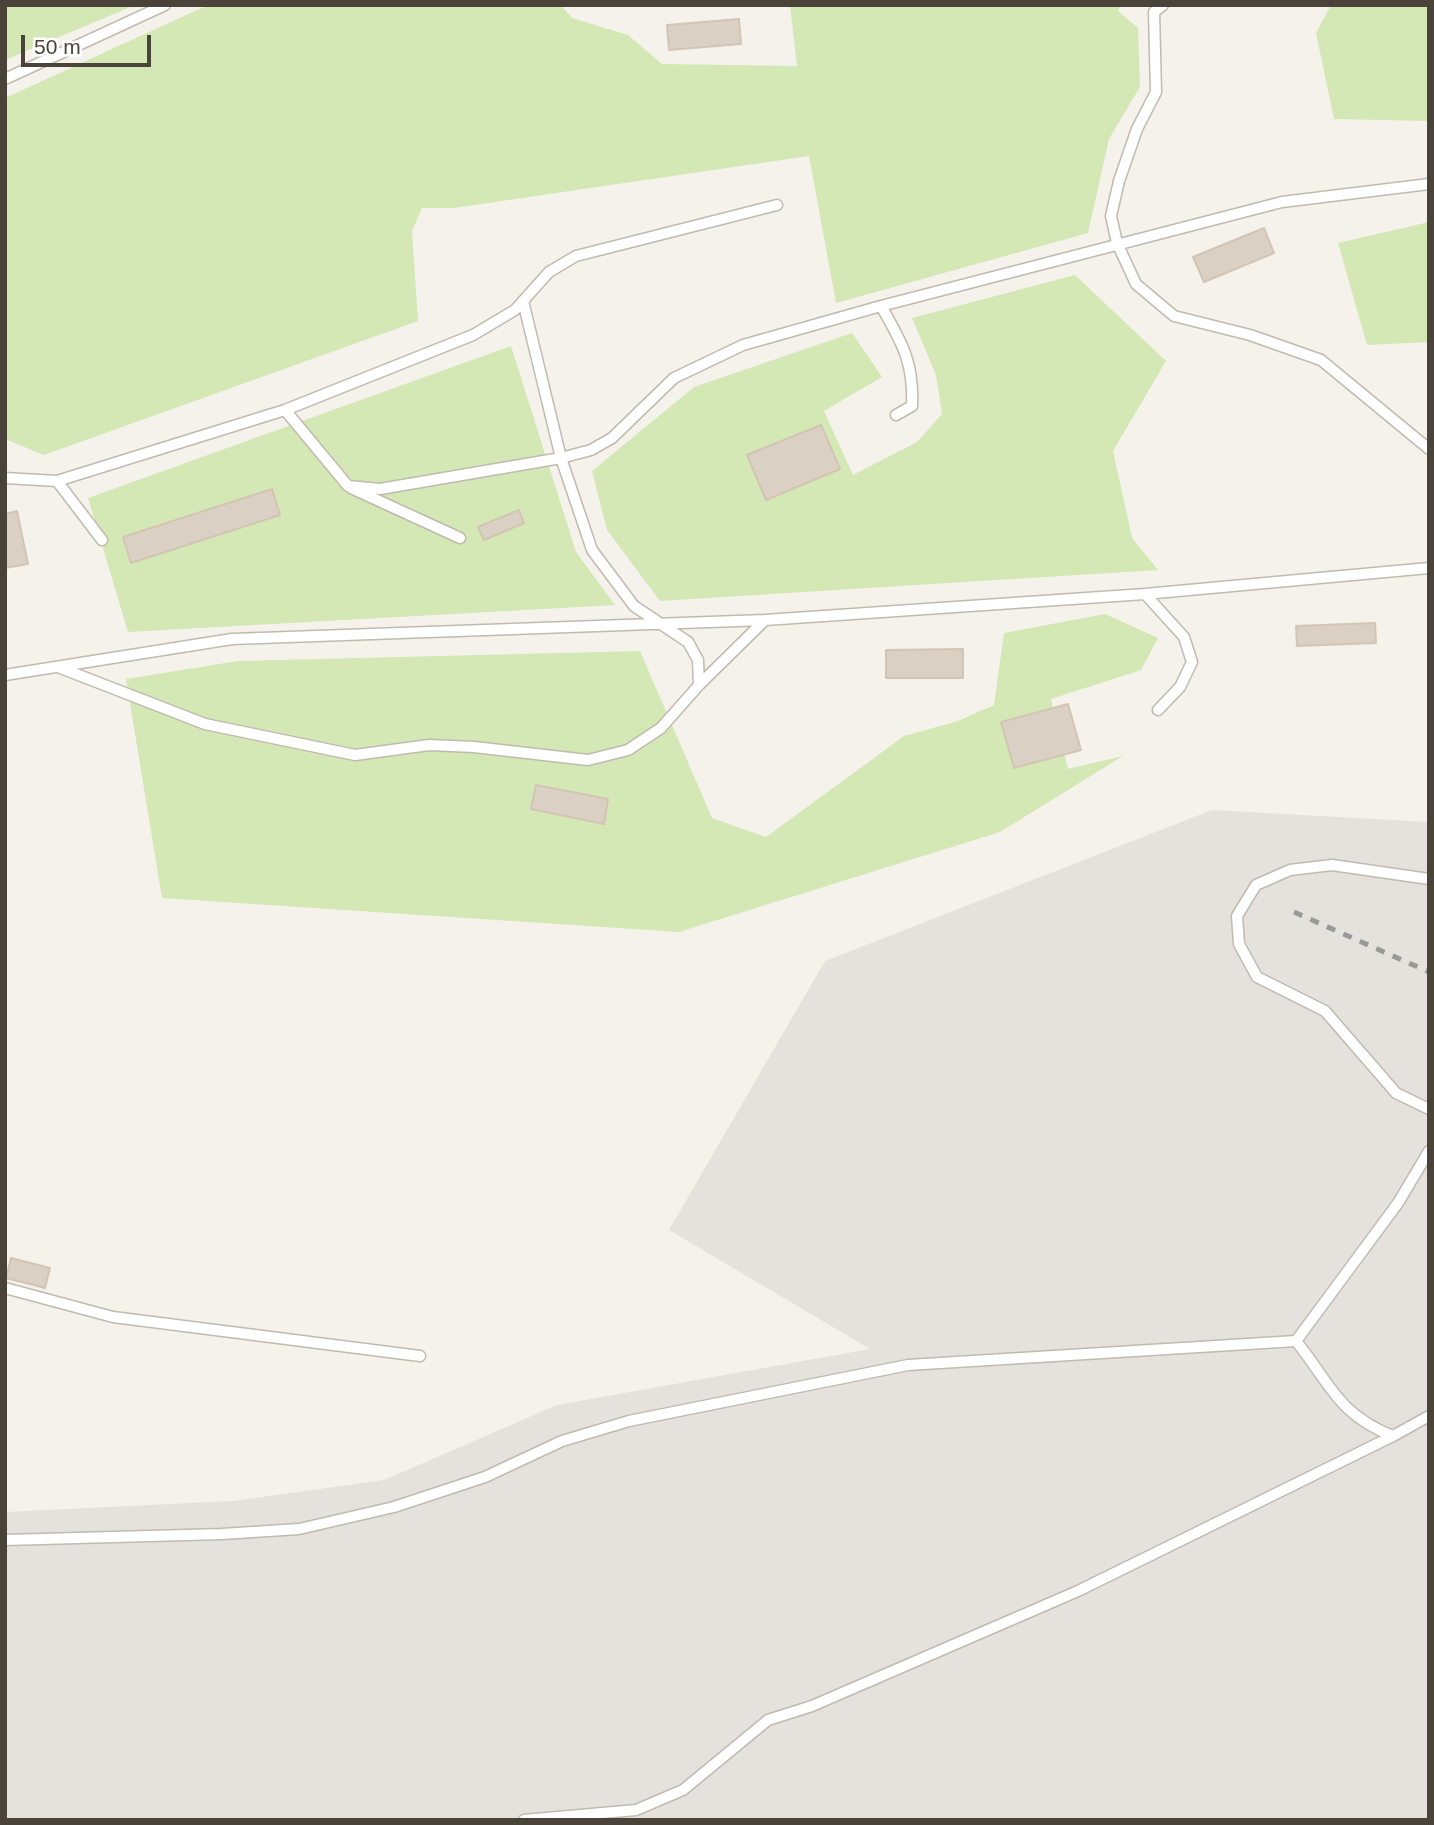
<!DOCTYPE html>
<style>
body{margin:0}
#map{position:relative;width:1434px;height:1825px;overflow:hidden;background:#f5f2eb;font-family:Helvetica,sans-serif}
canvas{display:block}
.frame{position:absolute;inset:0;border:7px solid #4a4339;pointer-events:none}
.scale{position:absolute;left:21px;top:35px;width:130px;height:32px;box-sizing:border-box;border:4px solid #4a4339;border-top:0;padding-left:9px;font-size:21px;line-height:24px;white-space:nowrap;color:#4a4339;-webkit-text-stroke:5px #fff;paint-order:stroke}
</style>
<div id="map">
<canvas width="1434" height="1825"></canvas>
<div class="frame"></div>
<div class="scale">50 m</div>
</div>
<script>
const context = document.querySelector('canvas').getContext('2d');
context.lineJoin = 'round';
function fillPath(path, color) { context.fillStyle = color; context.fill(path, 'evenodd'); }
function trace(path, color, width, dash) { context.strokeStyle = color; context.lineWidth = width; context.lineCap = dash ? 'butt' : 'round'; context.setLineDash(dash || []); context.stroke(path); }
fillPath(new Path2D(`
 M1212 810 1429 822V1820H5V1512L233 1501 384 1480 557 1405 870 1349 669 1230 825 961Z`), '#e5e1dc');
fillPath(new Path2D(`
 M5 5H135L5 60Z
 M208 5H561L572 18 628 35 662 64 797 66 790 5H1121L1118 11 1138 28 1140 87 1109 139 1088 233 836 303 809 156 454 208H422L412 231 418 321 44 455 5 439V98Z
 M1331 5H1429V121L1334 119 1316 33Z
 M1429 222V342L1367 345 1338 243Z
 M1075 275 1166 361 1113 451 1132 538 1158 570 660 601 607 530 592 471 694 387 852 333 882 377 824 411 853 475 917 442 942 414 936 375 912 318Z
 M511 346 576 552 615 605 128 632 88 498Z
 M1105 614 1158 638 1141 670 1051 699 1068 769 1123 756 1000 832 679 932 162 898 126 679 238 661 640 651 712 818 766 837 904 736 958 721 994 705 1004 633Z`), '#d3e8b5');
const building = new Path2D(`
 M739 19 741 44 669 50 667 25Z
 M1264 228 1274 253 1204 282 1193 257Z
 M821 425 840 469 766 500 747 455Z
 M272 489 280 515 131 563 123 537Z
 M519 510 524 523 484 540 478 527Z
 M17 511 28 564 5 568V514Z
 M1375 623 1376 643 1297 646 1296 626Z
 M963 649V678H886V650Z
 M1068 704 1081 750 1014 768 1001 722Z
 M536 785 608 799 604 824 531 809Z
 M11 1258 50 1268 45 1288 6 1278Z`);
fillPath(building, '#dad0c4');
trace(building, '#d2c5b4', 2);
const lane = new Path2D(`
 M1163 5 1154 12 1156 92 1137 129 1119 181 1111 216 1117 243 1136 284 1174 316 1250 335 1321 360 1429 449
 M5 79 165 5
 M523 301 561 458 591 450 612 438 674 378 743 345 881 306C902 343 914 362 912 406L896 415
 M881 306 1282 202 1429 184
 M285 410 348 486 380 489 561 458 592 550 634 606 688 642 698 660 699 685
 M5 478 57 481 285 410 473 335 515 310 549 272 576 256 777 205
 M57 481 102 540
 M351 488 460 538
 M1145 594 1184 637 1192 662 1180 687 1158 710
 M58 667 205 724 355 755 429 745 474 747 588 760 628 750 661 728 699 685 765 620
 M5 675 232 639 765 620 1145 594 1429 568
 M1429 879 1332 865 1290 870 1256 885 1237 916 1239 944 1257 977 1325 1011 1396 1093 1429 1109
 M5 1288 113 1317 420 1356
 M1296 1341 1398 1203 1429 1151
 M5 1540 222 1534 299 1529 394 1507 485 1477 562 1441 629 1421 908 1365 1296 1341C1330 1383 1338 1415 1393 1436L1429 1416
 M524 1820 636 1810 683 1790 768 1720 812 1706 1078 1591 1393 1436`);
trace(lane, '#c1baae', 13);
trace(lane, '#fff', 10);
trace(new Path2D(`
 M1294 912 1429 972`), '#999', 5, [9, 9]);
</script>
